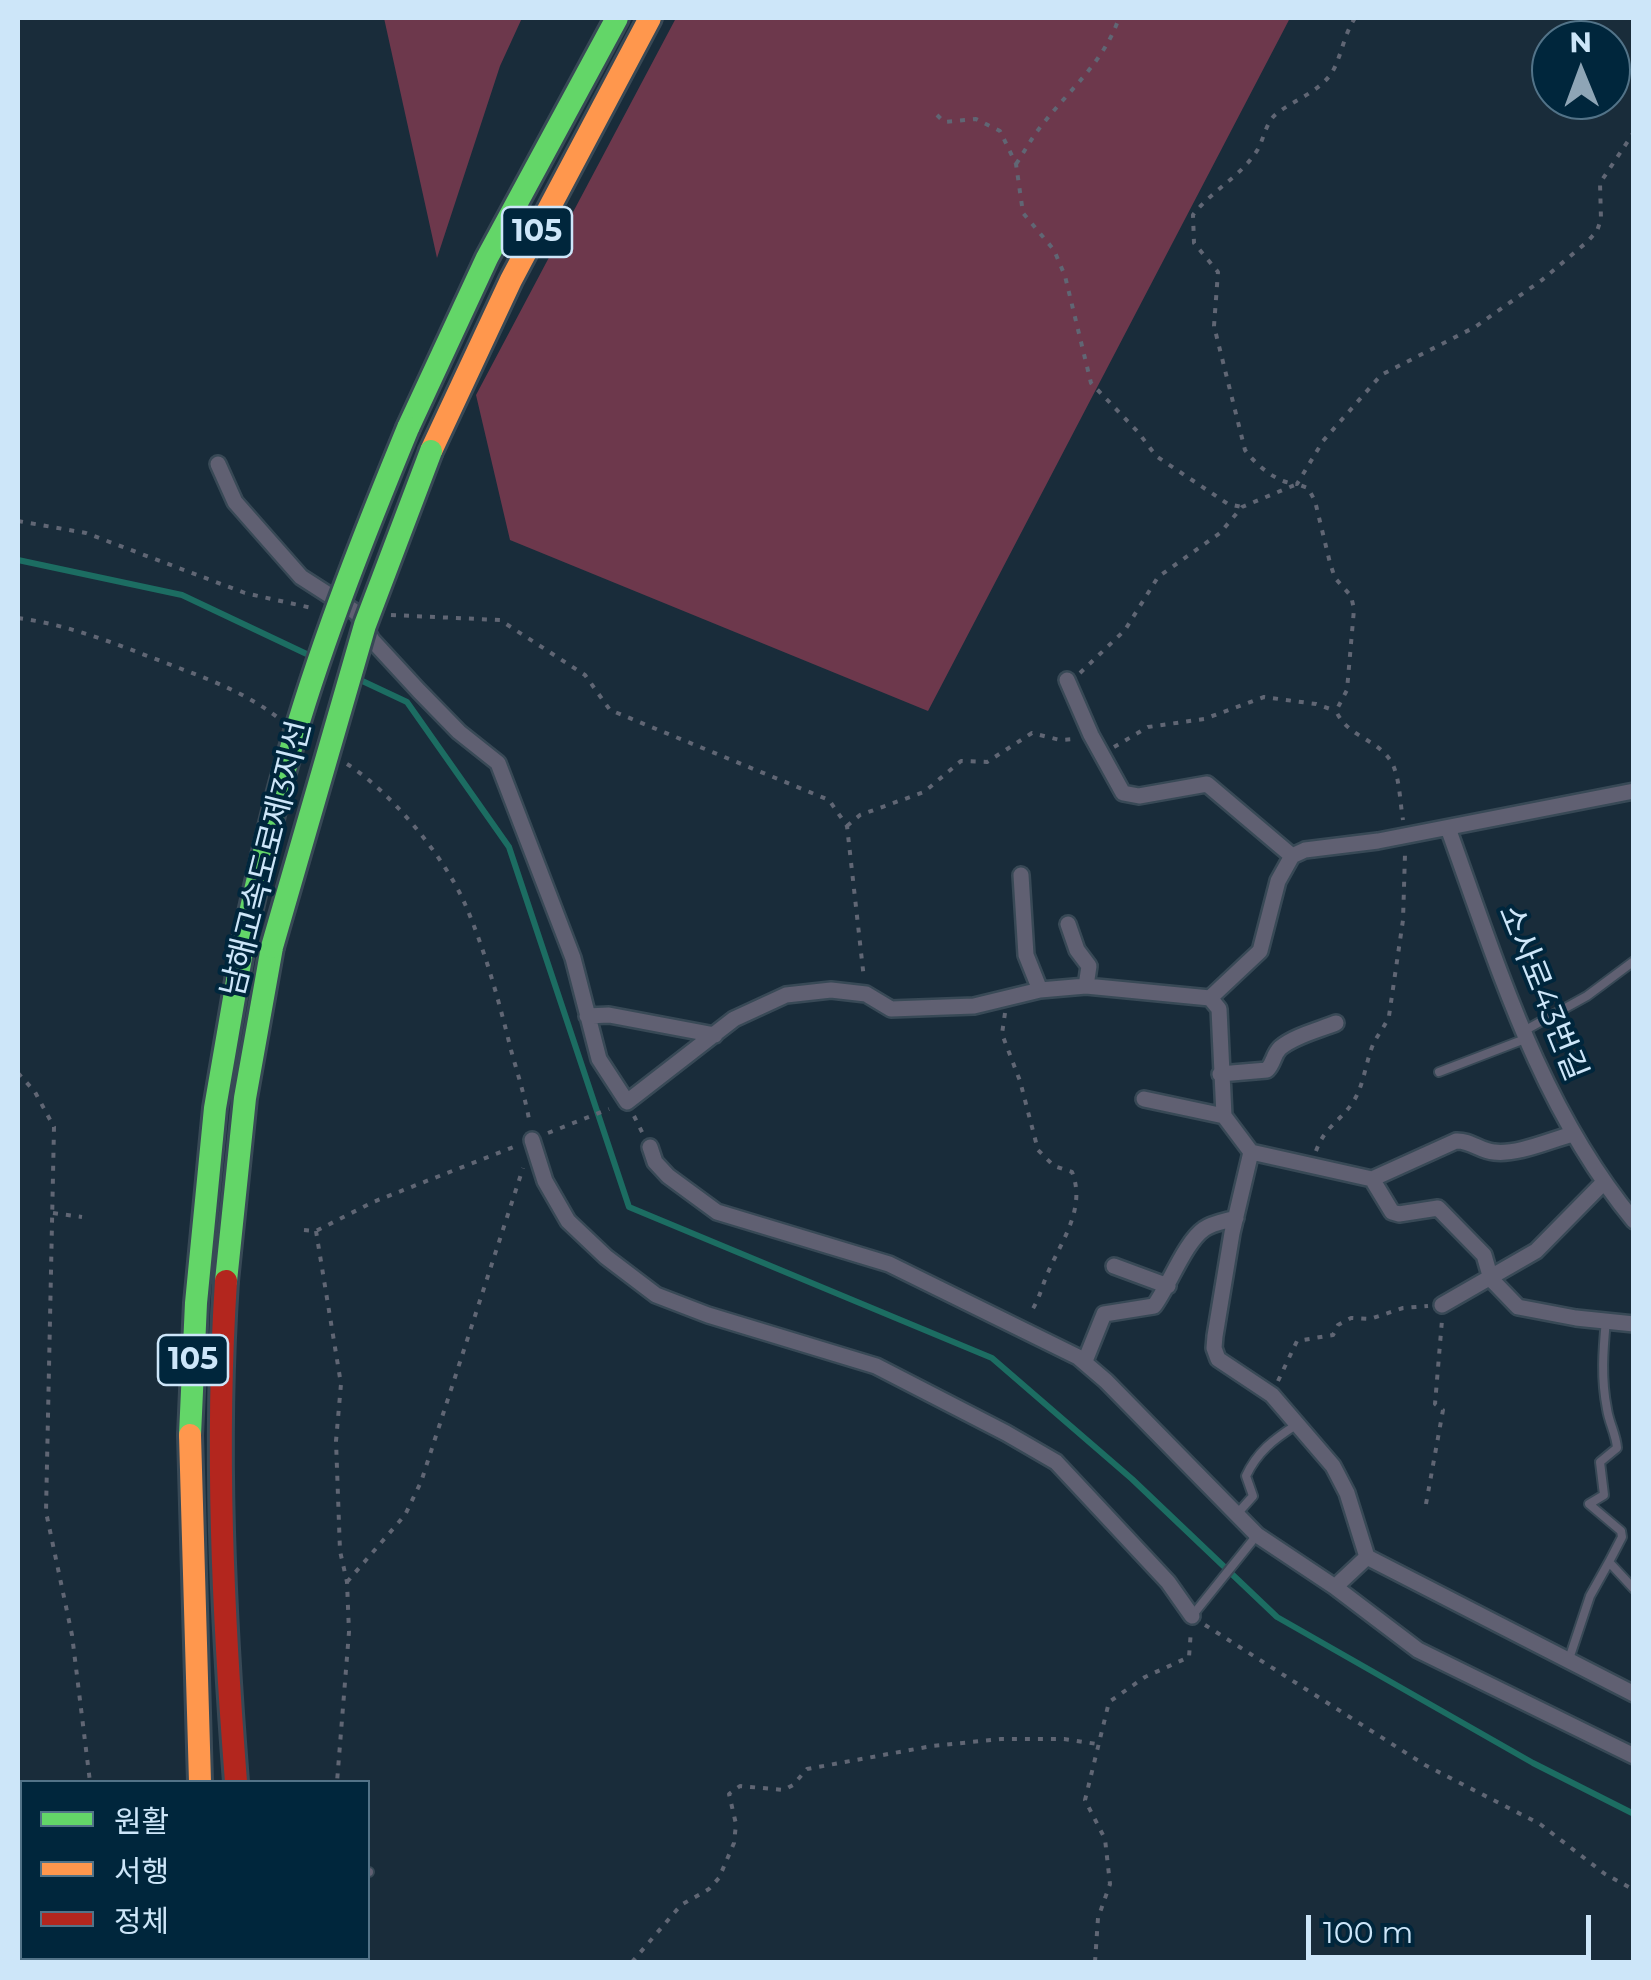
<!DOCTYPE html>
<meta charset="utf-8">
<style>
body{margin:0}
#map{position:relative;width:1651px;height:1980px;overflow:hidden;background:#192c3a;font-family:Montserrat,"Noto Sans KR",sans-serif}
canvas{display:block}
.frame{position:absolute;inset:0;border:20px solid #cde6f9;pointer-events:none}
.legend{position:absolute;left:20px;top:1780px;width:350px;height:180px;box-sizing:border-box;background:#00263c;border:2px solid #527388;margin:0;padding:12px 18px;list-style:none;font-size:30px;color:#cde6f9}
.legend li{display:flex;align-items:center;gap:20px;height:50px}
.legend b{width:50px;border:2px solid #527388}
.north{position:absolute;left:1531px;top:20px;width:100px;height:100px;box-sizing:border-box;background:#00263c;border:2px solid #527388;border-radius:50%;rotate:359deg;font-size:28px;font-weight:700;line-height:40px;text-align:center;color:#cde6f9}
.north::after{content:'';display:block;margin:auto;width:35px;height:45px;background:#8ea5b6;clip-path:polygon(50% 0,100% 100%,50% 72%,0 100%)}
.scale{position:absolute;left:1306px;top:1915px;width:285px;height:45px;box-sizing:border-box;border:5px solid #cde6f9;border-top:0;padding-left:12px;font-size:30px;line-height:35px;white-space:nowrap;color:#cde6f9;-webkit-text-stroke:8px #00263c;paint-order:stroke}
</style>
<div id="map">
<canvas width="1651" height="1980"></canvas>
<div class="frame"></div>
<ul class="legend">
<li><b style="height:12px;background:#63d668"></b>원활</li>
<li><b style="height:12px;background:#ff974d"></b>서행</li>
<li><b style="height:12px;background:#b3261e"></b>정체</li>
</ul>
<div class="north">N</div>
<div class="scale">100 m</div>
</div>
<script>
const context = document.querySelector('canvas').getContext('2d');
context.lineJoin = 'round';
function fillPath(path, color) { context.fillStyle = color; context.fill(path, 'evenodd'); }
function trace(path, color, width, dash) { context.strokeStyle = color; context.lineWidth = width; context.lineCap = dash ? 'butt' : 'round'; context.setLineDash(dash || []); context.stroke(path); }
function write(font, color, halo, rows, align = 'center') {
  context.font = font + ' Montserrat,"Noto Sans KR",sans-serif'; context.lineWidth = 8; context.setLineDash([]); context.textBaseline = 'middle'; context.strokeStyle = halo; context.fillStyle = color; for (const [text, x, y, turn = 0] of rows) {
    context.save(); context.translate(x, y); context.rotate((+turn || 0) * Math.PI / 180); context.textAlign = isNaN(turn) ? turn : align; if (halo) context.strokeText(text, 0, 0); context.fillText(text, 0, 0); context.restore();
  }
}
fillPath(new Path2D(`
 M384 18H522L500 66 437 258Z
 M676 18H1290L928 711 510 540 476 395Z`), '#6d384c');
trace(new Path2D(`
 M18 560 182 595 313 657
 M356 678 407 702 509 847 629 1207 992 1358 1132 1479 1277 1617 1533 1763 1634 1814`), '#1c6d62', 6);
const lane = new Path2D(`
 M1522 1032 1587 996 1634 961
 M1439 1072 1525 1039
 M1606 1320C1603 1351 1601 1379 1607 1409 1609 1423 1616 1434 1617 1448L1600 1462 1604 1495 1589 1504 1621 1531 1622 1537 1609 1562 1634 1589
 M1237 1514 1253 1496 1246 1476C1257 1452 1274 1439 1296 1425
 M1192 1616 1257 1535
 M1569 1659 1590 1596 1609 1562
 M368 1872H369`);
const street = new Path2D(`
 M218 464 235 502 301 577 357 613 372 640 419 691 459 732 498 763 573 958 599 1059 627 1102 734 1019 786 995 831 990 866 994 891 1009 974 1006 1040 990 1086 986 1210 998 1260 951 1278 881 1292 856 1305 850 1378 841 1634 791
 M1067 680 1091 735 1123 793 1139 796 1207 784 1292 856
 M1448 828C1498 966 1539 1106 1634 1221
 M1021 875 1026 955 1040 990
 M1068 924 1077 950 1089 966 1086 986
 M1210 998 1219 1009 1224 1116 1251 1152 1232 1233 1215 1336 1214 1348 1218 1359 1272 1395 1333 1466 1347 1493 1367 1557 1634 1694
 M587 1016 609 1015 715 1035
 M1220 1074 1267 1070C1274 1063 1273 1055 1280 1048 1294 1036 1319 1030 1336 1023
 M1144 1099 1224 1116
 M532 1140 545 1181 568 1221 606 1257 656 1295 708 1315 876 1366 1006 1433 1056 1462 1168 1582 1192 1616
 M650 1147 655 1162 668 1176 717 1212 889 1264 1078 1357 1106 1381 1257 1535 1335 1587 1367 1557
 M1251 1152 1372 1179 1456 1141C1470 1140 1480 1151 1494 1152 1518 1155 1550 1140 1573 1134
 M1372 1179 1392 1212 1399 1214 1438 1208 1484 1255 1491 1279 1518 1307 1576 1318 1634 1324
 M1114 1266 1168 1286
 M1442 1305 1536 1251 1603 1183
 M1085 1361 1104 1314 1154 1306C1169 1286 1185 1242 1204 1229 1212 1223 1226 1221 1236 1218
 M1335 1587 1418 1650 1634 1756`);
const fast = new Path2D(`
 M408 428 487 258 617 18
 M226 1281 245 1098 272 947
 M190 1435 196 1303 215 1108 244 940
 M208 1958 209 1962
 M252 1958 253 1962`);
const slow = new Path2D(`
 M431 451 511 280 650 18
 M190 1435 200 1782`);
const jam = new Path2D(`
 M226 1281C215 1448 223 1615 236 1782`);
trace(lane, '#384956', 12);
trace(street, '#384956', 20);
trace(fast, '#384956', 28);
trace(slow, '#384956', 28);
trace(jam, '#384956', 28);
trace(new Path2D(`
 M1355 18C1343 36 1341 59 1331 74 1316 94 1293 100 1275 115 1266 123 1264 138 1258 149 1242 176 1212 190 1193 215L1194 243 1218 272 1214 326 1245 450C1257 466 1277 483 1297 484L1323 441 1381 375 1475 327 1542 280 1587 242 1597 231 1601 219 1600 183 1634 132
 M937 115 944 122 976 119 1000 131 1016 164 1023 213 1054 250 1065 276 1091 383 1138 432 1156 456 1228 504 1242 507
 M1016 164C1025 151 1032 137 1042 125 1071 88 1103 63 1119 18
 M18 521 86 533 245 593 312 608
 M391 615 500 620 585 675 610 710 829 800 847 826 864 979
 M18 618C70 625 116 644 166 663 205 678 243 691 277 717
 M1080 673 1125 630 1158 577 1220 533 1242 507 1297 484 1308 488 1315 501 1330 563 1335 578 1351 596 1354 609 1347 690 1336 711C1348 738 1380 739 1393 765 1400 781 1400 803 1403 820
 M1114 747 1148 727 1204 719 1264 697 1316 704 1336 711
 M347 764C390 791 444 856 465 904 485 950 499 1001 511 1050 518 1075 526 1100 530 1125
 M847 826 860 815 924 792 961 761 987 762 1032 733 1060 740 1076 739
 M1005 1013 1002 1034 1020 1081 1038 1150 1054 1166 1072 1172C1086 1207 1063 1239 1049 1270 1042 1285 1040 1299 1030 1313
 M18 1073 35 1092 54 1127 46 1512 72 1635 90 1782
 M634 1116 643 1134
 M548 1133 609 1109
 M1316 1151C1325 1126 1340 1122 1353 1102 1363 1087 1365 1067 1371 1050 1375 1037 1384 1029 1389 1016L1403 920 1405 854
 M53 1213 82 1217
 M304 1230 316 1231 373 1202 516 1146
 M316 1231 341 1384 336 1441 340 1551 347 1582 349 1632 337 1782
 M1278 1381 1297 1341 1333 1335 1338 1325 1351 1318 1370 1319 1403 1308 1428 1306
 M1426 1504 1443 1410 1435 1404 1442 1320
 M347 1582 405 1515 421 1482 523 1168
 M1205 1625 1425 1765 1540 1824 1605 1874 1634 1890
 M111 1958 112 1962
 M345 1958V1962
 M632 1962 681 1905 709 1889 719 1878 734 1843 736 1824 729 1794 740 1786 784 1790 793 1785 807 1769 932 1746 1001 1739H1064L1097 1744
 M1095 1962 1098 1918 1110 1884 1105 1839 1085 1800 1109 1702 1145 1677 1189 1657 1191 1630`), '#606674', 4, [5, 8]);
trace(lane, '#606072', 8);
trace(street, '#606072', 15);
trace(fast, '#63d668', 22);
trace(slow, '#ff974d', 22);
trace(jam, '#b3261e', 22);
const fastBridge = new Path2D(`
 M244 940C259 872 274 805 294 738 325 633 366 530 408 428
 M272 947 365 625 431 451`);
trace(fastBridge, '#384956', 28, []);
trace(fastBridge, '#63d668', 22);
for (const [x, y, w] of [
 [537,232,70],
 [193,1360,70]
]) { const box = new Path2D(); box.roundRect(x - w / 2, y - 25, w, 50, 8); context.fillStyle = '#00263c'; context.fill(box); trace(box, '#cde6f9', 2.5); }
write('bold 30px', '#cde6f9', null, [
 ["105",537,232],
 ["105",193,1360]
]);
write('32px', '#cde6f9', '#00263c', [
 ["남해고속도로제3지선",267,859,-76],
 ["소사로43번길",1542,993,68]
]);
</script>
